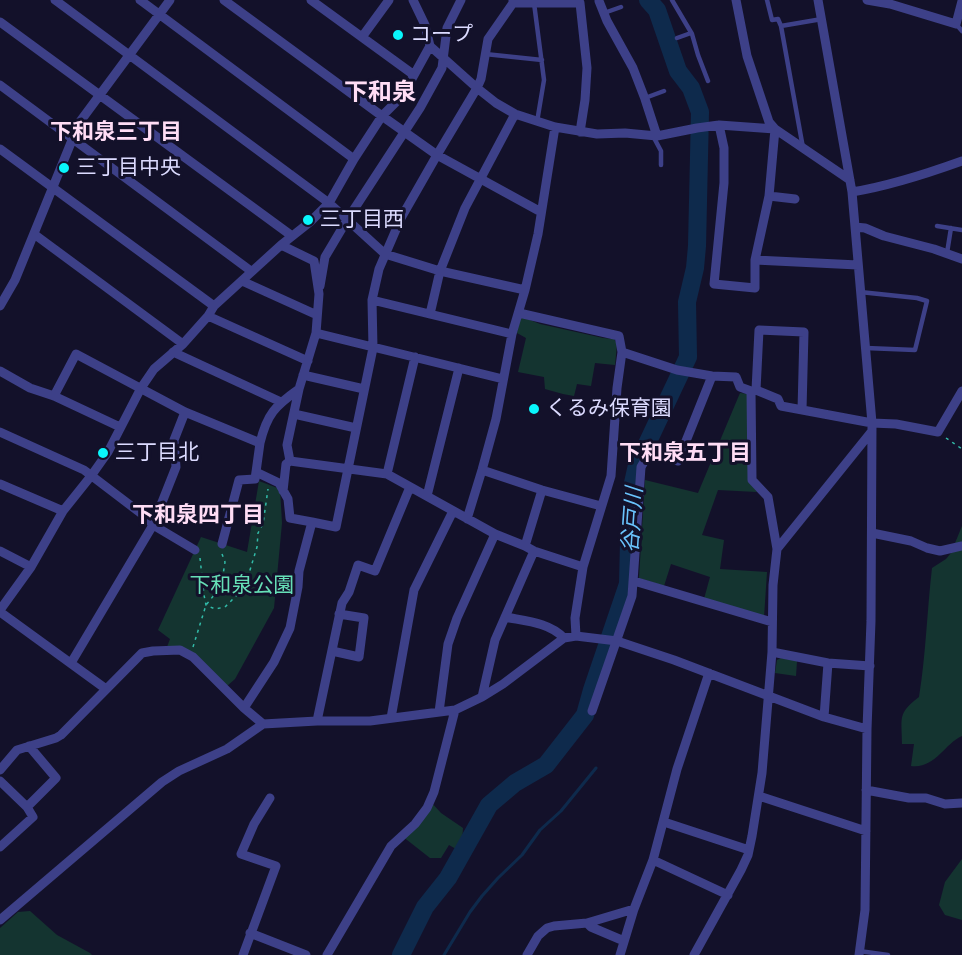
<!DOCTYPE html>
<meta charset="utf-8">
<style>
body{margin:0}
canvas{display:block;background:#13112a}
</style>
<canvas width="962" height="955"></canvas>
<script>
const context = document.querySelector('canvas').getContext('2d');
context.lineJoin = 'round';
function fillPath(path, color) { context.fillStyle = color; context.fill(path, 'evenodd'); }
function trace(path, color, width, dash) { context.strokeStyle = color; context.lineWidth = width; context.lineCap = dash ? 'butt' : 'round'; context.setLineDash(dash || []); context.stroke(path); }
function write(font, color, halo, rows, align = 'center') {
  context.font = font + ' "Work Sans","Noto Sans JP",sans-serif'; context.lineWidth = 6; context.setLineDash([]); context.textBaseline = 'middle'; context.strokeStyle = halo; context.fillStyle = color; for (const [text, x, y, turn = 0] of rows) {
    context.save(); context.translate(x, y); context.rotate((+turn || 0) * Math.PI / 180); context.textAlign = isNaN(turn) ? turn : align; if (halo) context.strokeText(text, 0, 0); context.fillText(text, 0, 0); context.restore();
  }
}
fillPath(new Path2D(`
 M520 316 540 324 603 338 614 339 617 344 615 365 595 363 591 386 577 384 574 396 563 394 545 389 544 377 518 372 526 338 517 333Z
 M740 393 748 394V480L757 492 718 490 702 535 724 540 720 569 767 572 764 617 704 599 710 577 671 564 664 586 639 578 645 480 698 493Z
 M259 481 280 489 282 523 274 608 235 679 227 686 207 666 167 647 170 639 158 630 201 537 247 552Z
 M962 526V736C944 744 935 769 911 766L914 744H902C902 717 897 714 919 697 926 654 927 611 932 568L946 559 951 553Z
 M781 658 797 661 796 676 775 673 777 660Z
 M430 801 441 813 463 828 462 841 465 848 463 853 449 845 441 858H430L402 836Z
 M962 859V920L945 915 939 905 945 882Z
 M30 911 57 935 90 953 92 955H0V928L18 912Z`), '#143430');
trace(new Path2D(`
 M444 955 470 912 482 896 498 878 522 855 540 830 561 811 596 768`), '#0e2a4c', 3);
trace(new Path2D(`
 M401 955 425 907 448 878 489 805 515 783 546 765 585 715 592 690 628 584 629 542 633 483 637 465 688 357 687 302 695 268 697 246 700 112 691 88 678 71 657 10 648 0`), '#0e2a4c', 18);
trace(new Path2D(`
 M946 438 962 449
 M200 558 204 595 206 605 215 609 225 607 239 593 247 580 257 547 258 533 263 524 268 489
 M193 647 206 605 215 594 223 575 225 562 222 554`), '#32bba8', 1.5, [3, 4.5]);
trace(new Path2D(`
 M672 0 692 34 698 55 708 81
 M767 0 772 20 778 19 781 26
 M534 3 544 80 537 122
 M604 13 621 7
 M956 24 962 31
 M677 38 691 33
 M485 54 542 60
 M645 98 664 91
 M653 136 661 151V165
 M803 148 781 26 822 19
 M937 226 962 230
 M947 253 951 228
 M860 292 917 298 927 301 915 350 866 348
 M859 951 888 955`), '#3d4088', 4.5);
trace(new Path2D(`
 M55 0 329 203 385 254 440 271 525 290
 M140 0 354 159
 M224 0 382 116 437 155 541 212
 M311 0 414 75
 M413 0 425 25 430 46 477 88 496 103 515 114 555 127 597 134 625 133 657 136 697 128 719 125 775 129 850 180
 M818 0 852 192 872 423 871 621 867 729 865 910 859 955
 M867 0 890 4 956 24 962 1
 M599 1 607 21 633 68 645 99 657 136
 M513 3H580L587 68 585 100 580 132
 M0 22 292 236
 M362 37 389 0
 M0 85 251 271
 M719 125 724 148V183L714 284 755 288V260L769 196 775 129 769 122 747 56 736 0
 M0 149 214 306
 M852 192C889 186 926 174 962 161
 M769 196 795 199
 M855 227 865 228 884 236 934 249 962 259
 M34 234 183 344
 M281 245 314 261 319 294 316 333 299 389 287 445 290 461 387 474 495 534 525 546 534 551 583 567
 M755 260 858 265
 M242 281 317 315
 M320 286 325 257 347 220 420 108 442 68 447 28 461 0
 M372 300 512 334
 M0 306 15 280 79 123 170 0
 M519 313 619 336 622 352 617 388 611 476 583 567 575 618 576 636
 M430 314 440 271 465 208 515 114
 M208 316 308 361
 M316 333 503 379
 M173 352 281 402
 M622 352 677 370 712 376 736 377 740 387 751 391 756 390 778 399 781 406 872 423 896 424 938 432 962 391
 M0 371 30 388 54 396 120 427
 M303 375 364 389
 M756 390 759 330 804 332 802 410
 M751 391 752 480 768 497 777 549
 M54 396 76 354 185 412 260 443C267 414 275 406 299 389
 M294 414 356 428
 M0 432 84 470 147 518 153 525 195 550
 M260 443 256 472 279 483 288 499 290 518 312 522
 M482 470 542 490 601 506
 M387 474 415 357
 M0 484 63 511
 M283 491 286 464 290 461
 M427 496 459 368
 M467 519 482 470 496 419 512 334 525 290 538 234 555 127
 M872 533 911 541 927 548 940 551 962 546
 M222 544 239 480 255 479 256 472
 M525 546 542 490
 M0 551 31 567
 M634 581 772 622
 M0 610 31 567 63 511 91 476 108 452 141 388 154 369 183 344 208 316 214 306 281 245 310 222 329 203 354 159 382 116 403 95 430 46
 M0 612 106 689
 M505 617C525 621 549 622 564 638
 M332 651 359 657 364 618 339 614
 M772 652 828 663 870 666
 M71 663 153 525 176 467 174 440 185 412
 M482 697 495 640 534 551
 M244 708 274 662 290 628 298 587 299 571 312 522 336 527 373 348 372 300 379 269 401 218 437 155 477 88 481 79 488 39 513 3V0
 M592 711 632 596 641 467 651 450 678 461 712 376
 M439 712 448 644 457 618 495 534
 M824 717 828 663
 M391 718 414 590 453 511
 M317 721 342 603 349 592 358 565 375 571 410 487
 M0 770 17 750 56 738 61 735 142 653 153 651 180 650 193 657 244 708 263 724
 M0 781 27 807 33 817 0 847
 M866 790 909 798H926L945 804 962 803
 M759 796 866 831
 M27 807 56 778 29 746
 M664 822 749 850
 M653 860 728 895
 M0 920 162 782 179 771 227 749 263 724 317 721H370L455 710 482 697 503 684 564 638 576 636 617 641 674 660 824 717 867 729
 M587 923 591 927 624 941
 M250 933 306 955
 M243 955 276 866 241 854 254 824 270 798
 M327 955 391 846 415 824 427 808 434 792 455 710
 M527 955 538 936 547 928 554 926 587 923 634 909
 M620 955 634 909 653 860 677 769 709 673
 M694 955 741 870 748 855 752 836 762 773 772 652 773 585 777 549 872 431`), '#3d4088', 9);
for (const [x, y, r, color] of [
 [398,35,6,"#09f6fc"],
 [64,168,6,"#09f6fc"],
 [308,220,6,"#09f6fc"],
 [534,409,6,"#09f6fc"],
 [103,453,6,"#09f6fc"]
]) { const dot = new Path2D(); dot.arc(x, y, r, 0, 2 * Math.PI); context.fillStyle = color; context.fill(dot); trace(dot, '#13112a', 2); }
write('21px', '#dcdbff', '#13112a', [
 ["コープ",410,35],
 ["三丁目中央",76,168],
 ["三丁目西",320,220],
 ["くるみ保育園",546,409],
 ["三丁目北",115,453]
], 'left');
write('21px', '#66dfb7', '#13112a', [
 ["下和泉公園",242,586]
]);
write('bold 22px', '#ffddf5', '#13112a', [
 ["下和泉三丁目",116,133],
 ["下和泉五丁目",685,454],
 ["下和泉四丁目",198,516]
]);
write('italic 22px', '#6ac4fd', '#13112a', [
 ["谷戸川",633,520,-86]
]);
write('bold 24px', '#ffddf5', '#13112a', [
 ["下和泉",380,93]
]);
</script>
